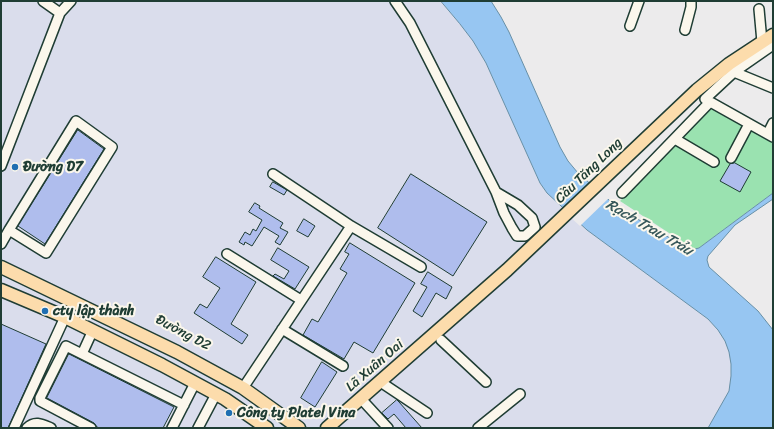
<!DOCTYPE html>
<meta charset="utf-8">
<style>
body{margin:0}
#map{position:relative;width:774px;height:429px;overflow:hidden;background:#ecebec;font-family:Sriracha,sans-serif}
canvas{display:block}
.frame{position:absolute;inset:0;border:2px solid #1f3d34;pointer-events:none}
</style>
<div id="map">
<canvas width="774" height="429"></canvas>
<div class="frame"></div>
</div>
<script>
const context = document.querySelector('canvas').getContext('2d');
context.lineJoin = 'round';
function fillPath(path, color) { context.fillStyle = color; context.fill(path, 'evenodd'); }
function trace(path, color, width, dash) { context.strokeStyle = color; context.lineWidth = width; context.lineCap = dash ? 'butt' : 'round'; context.setLineDash(dash || []); context.stroke(path); }
function write(font, color, halo, rows, align = 'center') {
  context.font = font + ' Sriracha,sans-serif'; context.lineWidth = 4; context.setLineDash([]); context.textBaseline = 'middle'; context.strokeStyle = halo; context.fillStyle = color; for (const [text, x, y, turn = 0] of rows) {
    context.save(); context.translate(x, y); context.rotate((+turn || 0) * Math.PI / 180); context.textAlign = isNaN(turn) ? turn : align; if (halo) context.strokeText(text, 0, 0); context.fillText(text, 0, 0); context.restore();
  }
}
fillPath(new Path2D(`
 M1 1H441L460 24 473 41 486 63 540 183 547 193 587 230 708 319 773 382V428H1Z`), '#daddec');
fillPath(new Path2D(`
 M710 109 724 113 773 142V193L699 248 695 250 620 201Z`), '#9ae2b0');
const water = new Path2D(`
 M441 1H491L501 17 509 32 560 147 568 161 578 173 617 207 687 248 691 250 699 248 773 193V199L735 225 708 256 707 260 709 267 758 311 773 330V428H708L729 391 731 376V364L729 352 725 341 718 330 708 319 587 230 547 193 540 183 486 63 473 41 460 24Z`);
fillPath(water, '#97c6f2');
trace(water, '#678fa6', 1);
fillPath(new Path2D(`
 M599 189 609 198 580 226 570 217Z`), '#ecebec');
const building = new Path2D(`
 M78 130 104 149 45 244 18 226Z
 M735 163 751 172 740 192 720 181 730 164Z
 M411 174 487 222 453 276 378 228Z
 M273 182 287 190 284 195 270 187Z
 M255 203 260 206 259 208 283 223 280 228 288 232 280 245 275 242 279 236 264 227 252 246 245 242 244 245 239 242 245 232 250 235 253 229 256 231 262 220 249 212Z
 M304 219 315 226 308 237 297 231Z
 M350 243 415 283 373 353 354 342 344 359 303 335 312 319 318 322 347 273 340 269 349 254 345 252Z
 M278 248 309 267 295 289 273 276 275 274 284 279 289 271 271 260Z
 M216 257 256 282 231 324 248 335 242 344 194 313 200 304 207 308 220 288 203 277Z
 M428 272 452 287 446 299 436 293 422 317 413 311 427 287 421 284Z
 M1 324 46 344 8 428H1Z
 M69 354 174 407 163 428H99L97 427 94 423 47 398Z
 M322 362 337 372 315 407 301 398Z
 M397 400 399 402 422 428H406L394 414 388 419 382 413Z`);
fillPath(building, '#afbded');
trace(building, '#1f3d34', 1);
const minor = new Path2D(`
 M43 1 60 13
 M395 1 410 23 496 192 504 213 512 228 517 236H525L535 227 532 218 518 205 496 192
 M759 9 762 42
 M630 26 639 1
 M685 30 691 7V1
 M773 45 734 72 705 99 773 137
 M734 72 773 88
 M770 129 773 123
 M675 139 714 162
 M731 158 749 124
 M1 166 60 13 71 1
 M273 174 351 226
 M622 193 710 102
 M1 244 9 230 76 121 112 147 46 253 9 230
 M227 254 301 300
 M282 329 343 366
 M441 340 486 382
 M82 354 93 330
 M385 385 427 413
 M243 388 351 226 421 267
 M364 402 388 428
 M14 428 65 317
 M27 428C35 420 42 424 51 428
 M91 428 40 401V398L66 346 184 405
 M172 428 195 383
 M198 428 216 394
 M478 428 520 394`);
const major = new Path2D(`
 M1 267 177 352 243 388 299 428
 M1 290 65 317 162 365 225 399 267 428
 M327 428 507 270 697 90 729 64 773 35`);
trace(minor, '#1f3d34', 12);
trace(major, '#1f3d34', 15);
trace(minor, '#fbf7ec', 9);
trace(major, '#fcdcac', 12);
for (const [x, y, r, color] of [
 [15,167,4,"#1f6fb2"],
 [45,311,4,"#1f6fb2"],
 [229,413,4,"#1f6fb2"]
]) { const dot = new Path2D(); dot.arc(x, y, r, 0, 2 * Math.PI); context.fillStyle = color; context.fill(dot); trace(dot, '#fbf7ec', 1.5); }
write('bold 14px', '#1f3d34', '#fbf7ec', [
 ["Đường D7",23,167],
 ["cty lập thành",53,311],
 ["Công ty Platel Vina",237,413]
], 'left');
write('14px', '#1f3d34', '#fbf7ec', [
 ["Cầu Tăng Long",589,171,-44],
 ["Đường D2",183,333,28],
 ["Lã Xuân Oai",375,366,-41]
]);
write('italic 15px', '#37585a', '#fbf7ec', [
 ["Rạch Trau Trảu",649,228,30]
]);
</script>
